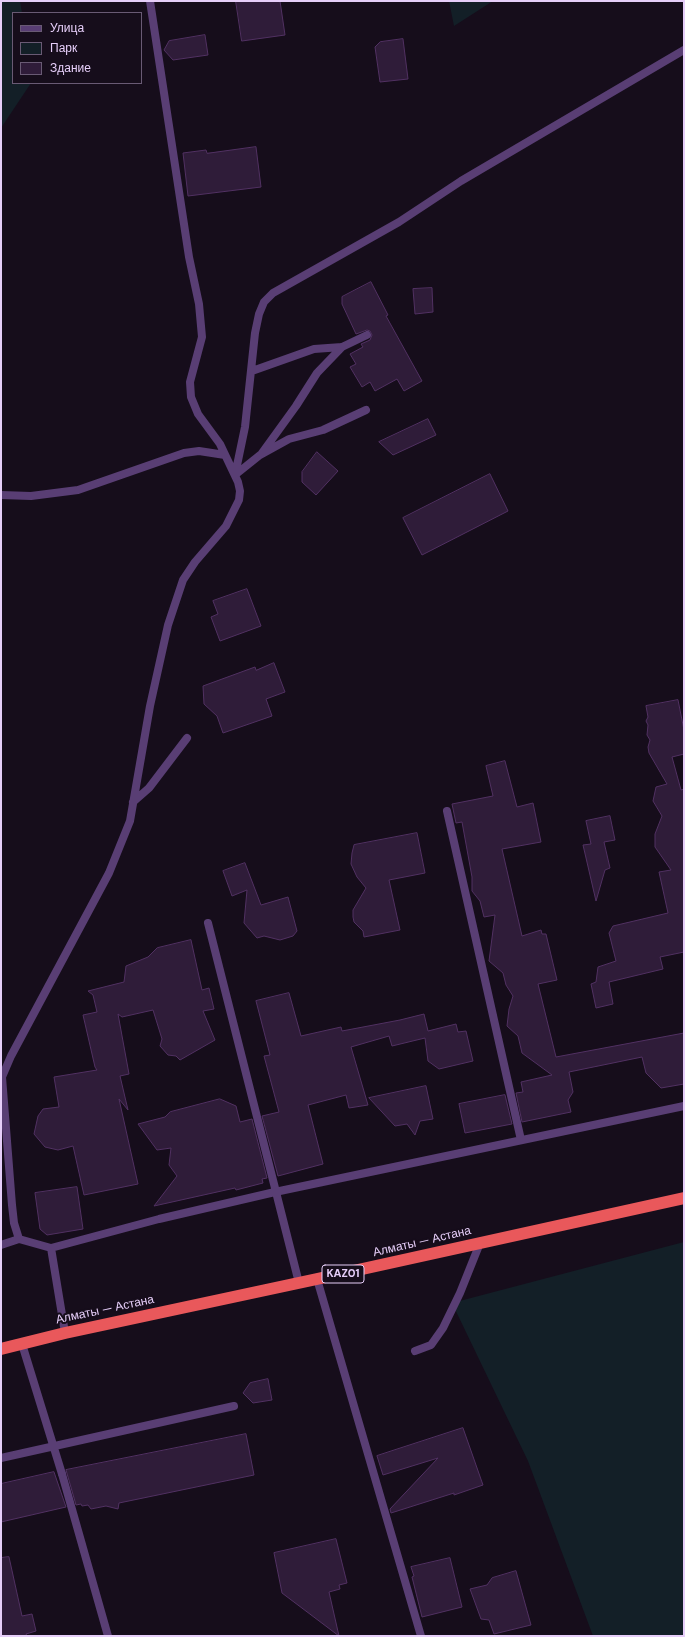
<!DOCTYPE html>
<meta charset="utf-8">
<style>
body{margin:0}
#map{position:relative;width:685px;height:1637px;overflow:hidden;background:#160d1b;font-family:"DM Sans",sans-serif}
canvas{display:block}
.frame{position:absolute;inset:0;border:2px solid #e6cef9;pointer-events:none}
.legend{position:absolute;left:12px;top:12px;width:130px;height:72px;box-sizing:border-box;background:#160d1b;border:1px solid #695a74;margin:0;padding:5px 7px;list-style:none;font-size:12px;color:#e6cef9}
.legend li{display:flex;align-items:center;gap:8px;height:20px}
.legend b{width:20px;border:1px solid #695a74}
</style>
<div id="map">
<canvas width="685" height="1637"></canvas>
<div class="frame"></div>
<ul class="legend">
<li><b style="height:5px;background:#593e74"></b>Улица</li>
<li><b style="height:11px;background:#131f27"></b>Парк</li>
<li><b style="height:11px;background:#2f1c39"></b>Здание</li>
</ul>
</div>
<script>
const context = document.querySelector('canvas').getContext('2d');
context.lineJoin = 'round';
function fillPath(path, color) { context.fillStyle = color; context.fill(path, 'evenodd'); }
function trace(path, color, width, dash) { context.strokeStyle = color; context.lineWidth = width; context.lineCap = dash ? 'butt' : 'round'; context.setLineDash(dash || []); context.stroke(path); }
function write(font, color, halo, rows, align = 'center') {
  context.font = font + ' "DM Sans",sans-serif'; context.lineWidth = 4; context.setLineDash([]); context.textBaseline = 'middle'; context.strokeStyle = halo; context.fillStyle = color; for (const [text, x, y, turn = 0] of rows) {
    context.save(); context.translate(x, y); context.rotate((+turn || 0) * Math.PI / 180); context.textAlign = isNaN(turn) ? turn : align; if (halo) context.strokeText(text, 0, 0); context.fillText(text, 0, 0); context.restore();
  }
}
fillPath(new Path2D(`
 M1 1H20L22 13H13V83H31L1 128Z
 M449 1H493L454 26Z
 M684 1242V1636H593L528 1461 452 1303Z`), '#131f27');
const building = new Path2D(`
 M236 1H280L285 35 242 41Z
 M205 35 208 55 173 60 164 50 169 41Z
 M403 39 408 79 380 82 375 47 380 42Z
 M256 147 261 187 188 196 183 153 206 150 207 153Z
 M371 282 388 315 386 316 422 381 404 391 397 379 375 391 370 382 362 387 350 367 356 364 350 354 363 347 361 344 370 340 372 335 370 331 367 330 356 334 342 304V297Z
 M432 288 433 312 415 314 413 289Z
 M428 419 436 435 393 455 379 442Z
 M317 452 338 471 316 495 302 482V472Z
 M490 474 508 511 422 555 403 518Z
 M247 589 261 626 220 641 211 617 218 614 213 601Z
 M274 663 285 692 266 699 272 716 223 733 217 716 204 704 203 686 255 667 256 670Z
 M678 700 684 730V754L672 757 681 790 684 789V952L660 957 663 969 609 982 613 1004 596 1008 591 984 596 982 598 967 616 961 609 933 613 926 668 913 659 872 671 870 655 847V834L662 816 653 801 656 787 667 784 649 753 648 747 650 740 647 735 648 725 646 721 648 717 646 706Z
 M505 761 517 807 533 803 541 842 502 849 522 936 541 930 542 934H546L557 980 538 984 556 1057 684 1033V1084L661 1088 646 1073 642 1057 569 1072 573 1092 568 1100 571 1112 522 1122 516 1093 523 1092 521 1082 552 1075 522 1053 518 1036 507 1026 509 1009 513 996 506 985 503 973 489 961 495 915 484 917 480 901 472 891V877L462 822 456 823 452 804 493 796 486 766Z
 M610 816 615 840 604 842 610 868 605 870 596 901 583 845 591 844 586 821Z
 M417 833 425 873 389 880 400 930 364 937 363 931 354 922 353 917V910L366 888 357 877 351 864 352 853 354 845Z
 M245 863 261 905 288 897 297 931 293 936 280 940 264 936 257 938 244 923 247 890 232 896 223 871Z
 M191 940 202 990 209 988 214 1009 203 1011 215 1040 180 1060 176 1056 168 1055 160 1046 162 1039 153 1010 122 1017 118 1014 129 1074 120 1076 128 1110 119 1099 138 1184 84 1195 73 1146 58 1150 45 1147 34 1134 38 1116 43 1109 59 1107 54 1077 97 1070 95 1067 83 1015 97 1012 93 995 88 991 124 982 126 966 148 957 157 948Z
 M289 993 301 1036 341 1027 342 1031 400 1020 424 1014 428 1031 456 1024 458 1032 466 1031 473 1061 439 1069 428 1061 425 1038 392 1046 389 1036 351 1047 368 1105 349 1108 346 1095 308 1105 323 1164 278 1176 262 1116 279 1112 264 1056 270 1055 256 1001Z
 M426 1086 433 1119 420 1121 415 1135 407 1124 395 1126 369 1098Z
 M505 1095 512 1124 465 1133 459 1104Z
 M220 1099 236 1106 240 1122 252 1119 267 1178 262 1179 263 1183 236 1190 235 1188 154 1206 177 1176 169 1165 171 1148 157 1150 138 1124 165 1117 170 1112Z
 M77 1187 83 1229 47 1235 40 1229 35 1193Z
 M268 1379 272 1400 253 1403 243 1393 250 1383Z
 M463 1428 483 1485 454 1495V1493L391 1513 390 1509 438 1458 383 1475 377 1456Z
 M246 1434 254 1475 119 1503 118 1509 106 1506 91 1509 88 1505 82 1506 81 1504 76 1505 66 1470Z
 M54 1472 66 1507 1 1522V1484Z
 M336 1539 347 1583 339 1585 340 1589 329 1592 339 1636 282 1593 274 1553Z
 M9 1557 22 1616 32 1614 36 1631 26 1634 27 1636H1V1558Z
 M450 1558 462 1607 422 1617 412 1577 414 1576 411 1567Z
 M516 1571 531 1625 494 1634 489 1620 481 1619 470 1589 487 1585 492 1578Z`);
fillPath(building, '#2f1c39');
trace(building, '#513162', 1);
trace(new Path2D(`
 M62 1474 108 1636`), '#593e74', 8);
trace(new Path2D(`
 M252 371 314 349 342 347 367 335
 M262 453 296 406 317 373 342 347
 M235 475 245 427 255 333 259 314 264 302 273 293 399 222 461 181 684 50
 M235 475 260 455 289 439 323 430 366 410
 M1 495 31 496 78 490 184 453 199 451 225 455
 M133 802 149 788 187 738
 M447 811 521 1140
 M208 923 299 1283
 M19 1239 14 1223 12 1205 2 1077 11 1056 109 873 130 821 150 706 168 625 183 580 195 562 226 526 239 500 240 491 238 482 220 444 198 414 191 397 190 382 202 337 199 304 189 257 150 1
 M1 1245 19 1239 51 1248 159 1219 275 1192 684 1106
 M51 1248 65 1333
 M317 1279 421 1636
 M22 1344 62 1474
 M415 1351 431 1345 443 1328 460 1293 480 1243
 M1 1458 234 1406`), '#593e74', 8);
trace(new Path2D(`
 M1 1349 65 1333 317 1279 684 1198`), '#e9585b', 12);
for (const [x, y, w] of [
 [343,1274,42]
]) { const box = new Path2D(); box.roundRect(x - w / 2, y - 9, w, 18, 3); context.fillStyle = '#160d1b'; context.fill(box); trace(box, '#e6cef9', 1); }
write('bold 11px', '#e6cef9', null, [
 ["KАZ01",343,1274]
]);
write('12px', '#e6cef9', '#160d1b', [
 ["Алматы — Астана",422,1242,-13],
 ["Алматы — Астана",105,1310,-12]
]);
</script>
